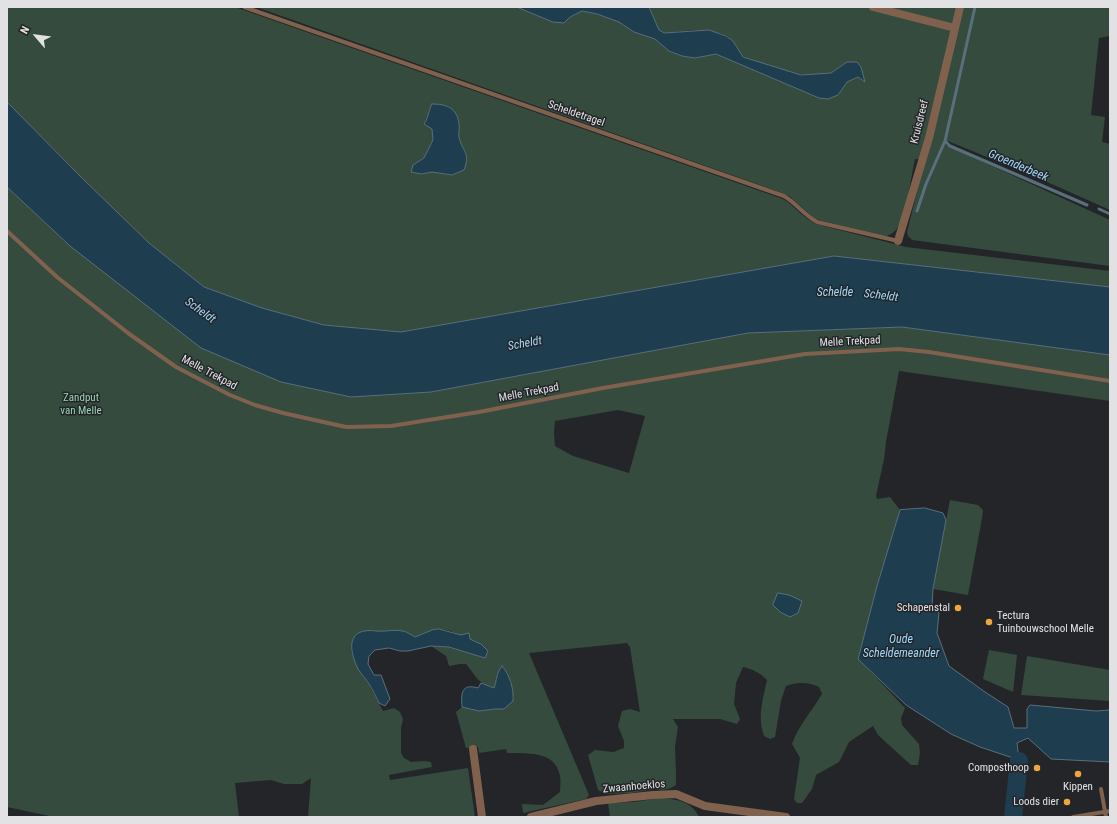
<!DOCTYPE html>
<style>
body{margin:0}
#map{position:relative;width:1117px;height:824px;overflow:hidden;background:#242528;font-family:"Roboto Condensed",sans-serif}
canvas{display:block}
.frame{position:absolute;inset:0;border:8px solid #e2e2e4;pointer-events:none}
.north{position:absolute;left:16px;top:16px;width:40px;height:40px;-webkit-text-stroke:3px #242528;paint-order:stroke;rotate:298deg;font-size:11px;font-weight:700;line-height:16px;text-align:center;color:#e2e2e4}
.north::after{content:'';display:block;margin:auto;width:14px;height:18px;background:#e2e2e4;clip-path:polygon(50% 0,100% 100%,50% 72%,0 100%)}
</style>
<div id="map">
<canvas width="1117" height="824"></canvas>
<div class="frame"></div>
<div class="north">N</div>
</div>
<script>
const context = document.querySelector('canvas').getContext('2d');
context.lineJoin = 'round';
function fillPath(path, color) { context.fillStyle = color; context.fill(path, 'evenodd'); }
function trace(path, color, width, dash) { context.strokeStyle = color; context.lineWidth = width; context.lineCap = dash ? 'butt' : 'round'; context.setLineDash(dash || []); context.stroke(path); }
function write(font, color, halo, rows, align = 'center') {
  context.font = font + ' "Roboto Condensed",sans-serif'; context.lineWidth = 3; context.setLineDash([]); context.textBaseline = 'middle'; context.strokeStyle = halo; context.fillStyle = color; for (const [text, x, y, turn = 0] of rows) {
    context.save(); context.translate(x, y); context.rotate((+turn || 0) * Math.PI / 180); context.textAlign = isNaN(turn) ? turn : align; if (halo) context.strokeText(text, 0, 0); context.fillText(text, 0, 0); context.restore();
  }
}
fillPath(new Path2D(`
 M7 7H235L783 199C795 206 803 218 816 224L906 247 1110 271V287L834 256 401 332 324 325 262 308 204 287 149 243 82 178 7 102ZM429 109 459 124C459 128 458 133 459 137 462 152 471 152 464 170L452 175 432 172 421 174 413 165 424 158 433 140 432 129 424 124 428 119Z
 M256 7H517L553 22 570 17 582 11 597 14 619 22 634 32 655 39 669 51 682 56 695 58 716 54 819 98 838 95 847 82 859 76 865 81 843 64C825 85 793 73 771 66 763 64 752 62 745 57 738 54 736 40 725 35 705 27 684 31 664 33L659 30 649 7H1110V36L1099 38 1091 115 1105 117 1102 142 1110 144V210L1045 181 948 141 946 145 1110 220V266L912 240 908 236 907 232 925 159H915C910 181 908 207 898 227 895 232 890 235 885 237L815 219 789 196 777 191Z
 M7 187 70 246 281 382 351 397 431 392 748 333 902 327 1110 355V401L899 371 886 442 884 459 876 496 877 499 890 497 900 510 877 586 858 658 905 708 901 718 902 725 919 744 920 753 918 765H911L878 735 873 726 849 742 839 762 816 775 812 789 802 803H797L794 799 800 758 792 744C798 726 812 711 822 694L819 687C809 682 796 682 786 686L781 701 775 737 770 739 764 736C757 717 763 699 767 680 760 673 753 669 743 667L736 683 734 704 740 719 737 724 720 719H673L678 727 675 747 676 773V785L671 788 663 790 655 789 631 793 607 794 598 790 588 755 595 750 613 752 624 748V741L618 726 622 711 630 709 640 712 630 647 627 643 529 653 589 795 586 799 523 813 522 804 543 805 560 792C560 787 561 781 560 776 555 750 528 754 507 753L506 749 479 753 478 747 466 748 456 712 462 707 479 711 495 709 497 672 496 683 494 688C478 684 476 676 466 664H460L449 666 446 656 431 646 449 647 485 658 481 644C466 640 450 626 433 630 427 631 421 635 415 637L403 631 383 632 369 630 351 650 359 670 368 683 383 711 394 708 400 712 403 719 401 728V753L404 758 411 762 424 761 431 762 432 767 389 775 390 780 468 768 475 817H308L311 778 302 784H284L271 780 235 783 239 817H54L7 807ZM618 410 645 416 629 473 573 456 555 446 554 433 555 421Z
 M950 500 978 505 983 510 982 518 968 595 933 589Z
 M989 650 1017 655 1013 692 983 679Z
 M1027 656 1110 670V701L1021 695Z
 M660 798C676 799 692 801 699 817H610L608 803 634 802Z`), '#344b3e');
const water = new Path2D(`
 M517 7H649L659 30 664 33 709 30 726 36 733 41 743 57 801 75 831 73 847 62H857L861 67 865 82 858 77 847 82 838 95 828 99 819 98 716 54 695 58 682 56 669 51 655 39 634 32 619 22 597 14 582 11 570 17 564 23 553 22Z
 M7 102 82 178 149 243 204 287 262 308 324 325 401 332 834 256 1110 287V355L902 327 748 333 431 392 351 397 281 382 201 348 70 246 7 187Z
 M432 104C447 104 457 108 459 124 460 128 458 133 459 137 462 152 471 152 464 170L452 175 432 172 421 174 411 172 413 165 424 158 433 140 432 129 424 124C429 117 428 111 432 104Z
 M925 508 943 513 946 520 933 589 932 606 939 613 937 633 949 666 985 692 1008 707 1014 728H1027V709L1030 705 1096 711 1110 710V762L1051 759 1028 738 1017 743 1019 760 980 747 951 734 906 705 858 659 877 586 900 510Z
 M778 593 789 595 802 601 798 613 790 617 780 612 773 605Z
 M439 629 461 635 469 633 470 639 476 642 481 644 488 651 485 658 449 647 431 646 408 651H400L389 648 375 650 369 656 368 664 374 675H381L390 699 385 706 379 703C376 697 373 690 369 684 366 679 361 674 358 669 348 648 347 627 377 631 385 632 394 629 402 631 406 631 411 635 415 637L432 630Z
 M502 666C510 675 514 689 513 701L504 709H495L479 711 462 707C461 694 461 683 478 688L481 683 494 688C497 680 496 673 502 666Z`);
fillPath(water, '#1e3e50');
trace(water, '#596f7c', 1);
trace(new Path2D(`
 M975 7 945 141 950 146 1087 205
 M1099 209 1110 214
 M917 211 926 184 945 141`), '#596f7c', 3);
trace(new Path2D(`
 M1013 817 1019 761`), '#1e3e50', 18);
trace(new Path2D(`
 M244 7 784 196C796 203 804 215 817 222L898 241
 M7 231 57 277 128 333 176 367 230 395 255 405 283 413 346 427 391 426 479 412 603 388 805 354 899 349 929 352 1110 381
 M1101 789 1106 817
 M1073 817 1110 811`), '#80614e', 4);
trace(new Path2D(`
 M873 7 955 28
 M898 241 929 138 960 7
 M473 749 482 817
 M531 817 596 801 653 795 676 794 705 806 786 817`), '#80614e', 8);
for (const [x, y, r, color] of [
 [958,608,4,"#f0a63f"],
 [989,622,4,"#f0a63f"],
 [1037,768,4,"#f0a63f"],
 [1078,774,4,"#f0a63f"],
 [1067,802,4,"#f0a63f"]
]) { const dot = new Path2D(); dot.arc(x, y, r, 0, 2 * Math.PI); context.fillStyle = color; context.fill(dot); trace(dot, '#242528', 1.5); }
write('11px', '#e2e2e4', '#242528', [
 ["Scheldetragel",576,114,19],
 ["Kruisdreef",920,122,-76],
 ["Melle Trekpad",850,342,-3],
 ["Melle Trekpad",209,373,28],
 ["Melle Trekpad",529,393,-11],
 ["Zwaanhoeklos",634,787,-5]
]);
write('11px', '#98d5b3', '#242528', [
 ["Zandput",81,398],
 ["van Melle",81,411]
]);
write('11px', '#e2e2e4', '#242528', [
 ["Schapenstal",950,608],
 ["Tectura",997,616,"left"],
 ["Tuinbouwschool Melle",997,629,"left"],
 ["Composthoop",1029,768],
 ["Kippen",1078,787,"center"],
 ["Loods dier",1059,802]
], 'right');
write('italic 12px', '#9fdbff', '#242528', [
 ["Groenderbeek",1018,166,23],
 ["Schelde",835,293],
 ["Scheldt",881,296,7],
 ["Scheldt",200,311,36],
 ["Scheldt",525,344,-10],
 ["Oude",901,640],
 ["Scheldemeander",901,654]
]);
</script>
